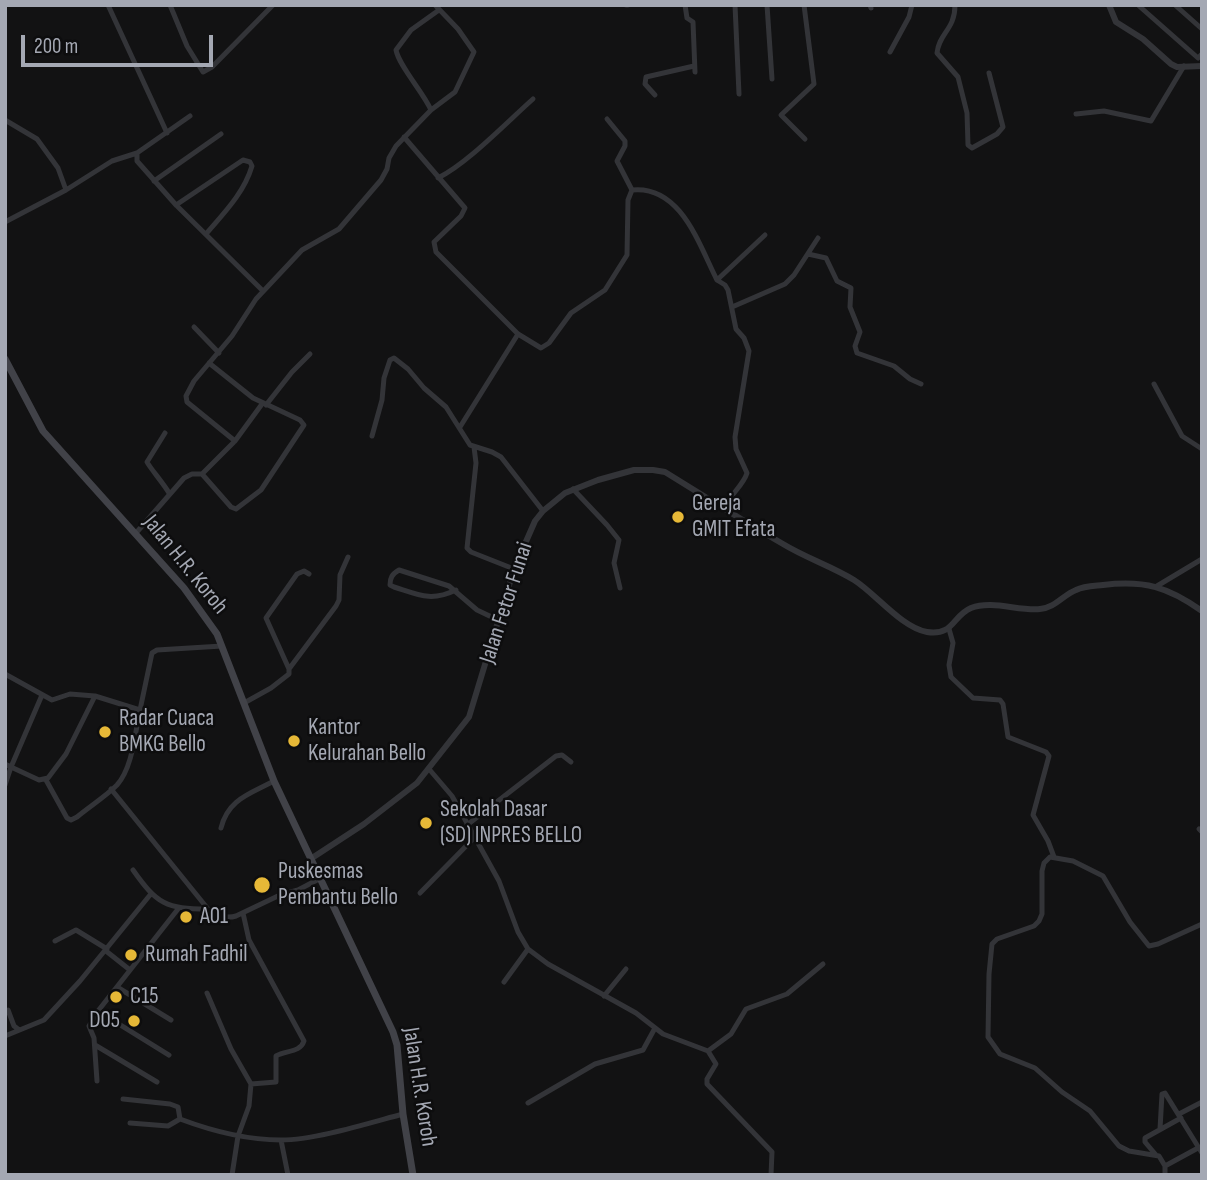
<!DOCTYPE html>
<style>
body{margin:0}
#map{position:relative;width:1207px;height:1180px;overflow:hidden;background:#121213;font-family:"Sofia Sans Condensed",sans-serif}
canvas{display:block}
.frame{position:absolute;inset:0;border:7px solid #a4a8b3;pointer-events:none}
.scale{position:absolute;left:21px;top:35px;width:192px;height:32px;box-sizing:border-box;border:4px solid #a4a8b3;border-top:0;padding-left:9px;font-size:21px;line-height:24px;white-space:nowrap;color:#a4a8b3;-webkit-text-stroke:5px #0d0d0e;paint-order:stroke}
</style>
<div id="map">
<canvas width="1207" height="1180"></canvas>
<div class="frame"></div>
<div class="scale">200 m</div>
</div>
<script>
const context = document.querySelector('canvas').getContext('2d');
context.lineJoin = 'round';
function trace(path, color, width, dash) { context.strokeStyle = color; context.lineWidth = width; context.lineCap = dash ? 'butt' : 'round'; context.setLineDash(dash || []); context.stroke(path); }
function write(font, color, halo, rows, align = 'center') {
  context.font = font + ' "Sofia Sans Condensed",sans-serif'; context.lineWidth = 5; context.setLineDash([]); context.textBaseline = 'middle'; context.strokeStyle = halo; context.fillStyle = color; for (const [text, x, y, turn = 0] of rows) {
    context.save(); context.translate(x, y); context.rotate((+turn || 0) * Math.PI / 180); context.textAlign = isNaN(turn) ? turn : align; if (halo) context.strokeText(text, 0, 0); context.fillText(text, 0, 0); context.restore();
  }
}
trace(new Path2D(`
 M108 5 167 133
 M170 5 187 46 203 72 212 67 273 5
 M626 5H628
 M685 5 687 18 693 22 695 72
 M735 5 739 94
 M767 5 772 79
 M804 5 814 84 781 115 805 139
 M870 5 871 8
 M955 5C955 30 939 33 937 53L958 77 967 113 968 145 972 148 997 134 1003 127 989 73
 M1138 5 1198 58 1202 54
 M1175 5 1202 29
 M890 52 909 17 912 5
 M655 95 645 84 646 77 694 66
 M431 110C423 92 399 66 396 50L411 30 439 10
 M1076 114 1104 111 1151 121 1184 66
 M190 116 137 153V161L176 205 263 291
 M607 119 625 141V146L617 161 632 190
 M5 120 37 139 58 168 66 190 5 222
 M404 137 465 208 461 216 434 242 436 252 518 334 541 348 549 343 571 313 605 290 627 255 628 200 632 190C681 185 699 245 717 280L725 285 728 290 736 329 744 338 749 351 735 437 736 449 747 473C743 486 730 494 725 508
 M438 178C468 163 507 122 533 99
 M154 181 221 134
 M66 190 112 161 137 153
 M176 205 243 160 250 162 252 166C244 193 224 213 206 234
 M808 254 826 258 837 281 851 288 850 307 860 332 855 346 857 353 894 366 910 379 921 384
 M717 280 765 235
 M732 307 785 284 794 275 818 238
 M194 327 219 353
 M209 363 253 398 300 420 304 425 261 490 236 509 231 507 202 474 235 441 187 402 186 396 194 381 232 336 256 299 302 250 339 229 381 180 387 169 389 158 396 146 431 110 455 92 474 52 458 29 435 5
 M1154 384 1182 436 1202 449
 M266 405 292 372 310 354
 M460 427 518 334
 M165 433 147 462C150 468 164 484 169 493
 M372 436 382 400 384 378 390 360 394 358 408 369 424 388 446 407 470 445 492 452 501 457 543 511
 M235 441 262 404
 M474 447 476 463 467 548 471 552 514 569
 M573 489 607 525 619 540 614 563 620 588
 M136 533 184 478 192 474H202
 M1157 586 1202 559
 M456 590C431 602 419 595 394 587L390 585C390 578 392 574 399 570L449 586 477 610 498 620
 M949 629 953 643 949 665 951 677 973 698 1000 700 1003 704 1008 737 1046 752 1049 756 1033 815 1048 841 1054 857
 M289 669 336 606 339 600 340 575 348 557
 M5 674 52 700 70 694 95 696 140 710 152 653 157 650 222 646
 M244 703 271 688 289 674V669L266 618 297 574 304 571 309 574
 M5 764 11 767 42 695
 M429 769 452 796 499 881 518 932 528 949 548 964 636 1013 663 1034 708 1051 731 1034 746 1009 787 994 823 964
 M46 780 67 818 71 820 77 817C90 806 105 797 117 785 133 767 135 732 140 710
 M5 785 11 767 39 780 48 778 66 754 95 696
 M111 789 208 909C216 915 226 919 236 916L280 895 298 890 319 879
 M467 825 556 756 562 755 571 762
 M221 828C228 799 250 794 274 781
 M1199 829 1202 832
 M133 870C157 904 166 909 208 909
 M420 893 474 838
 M243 913 249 940 304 1041C300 1053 286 1050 276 1056V1082L251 1084
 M55 941 76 930 107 949
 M106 951 130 970
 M504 982 528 949
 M117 987 171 1020
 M207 993 231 1049 251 1084 249 1106 238 1136 232 1175
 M604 996 626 969
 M8 1010 14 1026 18 1029
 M98 1011 169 1055
 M5 1036 44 1020 80 981 150 895
 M95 1045 157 1082
 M708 1051 716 1064 707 1079V1084L772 1152 771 1175
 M97 1081 94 1038 89 1026 98 1011 178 909
 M123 1099 170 1104 178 1107 180 1119C212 1131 246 1140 281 1140 315 1140 369 1123 403 1114
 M528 1103 595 1064 643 1050 655 1028
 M1179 1114 1202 1102
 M130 1123 168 1126 180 1119
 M1160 1129 1162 1094 1165 1093 1202 1153
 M281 1140 288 1175
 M1156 1155 1145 1142V1138L1181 1118
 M1165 1166 1198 1148
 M1165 1175V1166L1159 1156 1129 1151 1119 1146 1090 1111 1062 1092 1035 1068 1000 1054 988 1037 989 974 992 944 997 939 1034 926 1039 921 1042 914V871L1044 863 1050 857 1073 861 1103 876 1130 922 1149 946 1158 944 1202 924`), '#333438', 5);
trace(new Path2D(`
 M1109 5 1116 22 1143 39 1171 64 1177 67 1202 66
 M312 858 364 824 417 783 469 717 514 569 535 521 543 511 565 493 598 480 634 470H653L665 472C704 496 743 521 783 544 806 558 831 566 854 580 875 593 902 628 927 632 954 636 952 616 971 608 992 600 1018 611 1040 609 1055 608 1063 595 1076 590 1084 586 1094 586 1103 585 1145 580 1168 587 1202 611`), '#333438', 6);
trace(new Path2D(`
 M5 359 43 431 184 588 217 634 274 781 393 1032 397 1045 403 1114 413 1175`), '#414248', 7);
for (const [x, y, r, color] of [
 [678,517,7,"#e6b837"],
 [105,732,7,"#e6b837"],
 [294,741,7,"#e6b837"],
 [426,823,7,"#e6b837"],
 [262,885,9,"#e6b837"],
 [186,917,7,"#e6b837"],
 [131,955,7,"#e6b837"],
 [116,997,7,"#e6b837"],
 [134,1021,7,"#e6b837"]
]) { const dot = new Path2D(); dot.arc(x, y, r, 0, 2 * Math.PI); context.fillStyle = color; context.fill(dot); trace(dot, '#0d0d0e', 2.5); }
write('23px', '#a4a8b3', '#0d0d0e', [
 ["Gereja",692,504],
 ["GMIT Efata",692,530],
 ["Radar Cuaca",119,719],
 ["BMKG Bello",119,745],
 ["Kantor",308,728],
 ["Kelurahan Bello",308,754],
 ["Sekolah Dasar",440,810],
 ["(SD) INPRES BELLO",440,836],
 ["Puskesmas",278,872],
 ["Pembantu Bello",278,898],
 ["A01",200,917],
 ["Rumah Fadhil",145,955],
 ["C15",130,997],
 ["D05",120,1021,"right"]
], 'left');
write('23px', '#a4a8b3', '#0d0d0e', [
 ["Jalan H.R. Koroh",185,565,51],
 ["Jalan Fetor Funai",507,603,-72],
 ["Jalan H.R. Koroh",419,1087,81]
]);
</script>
